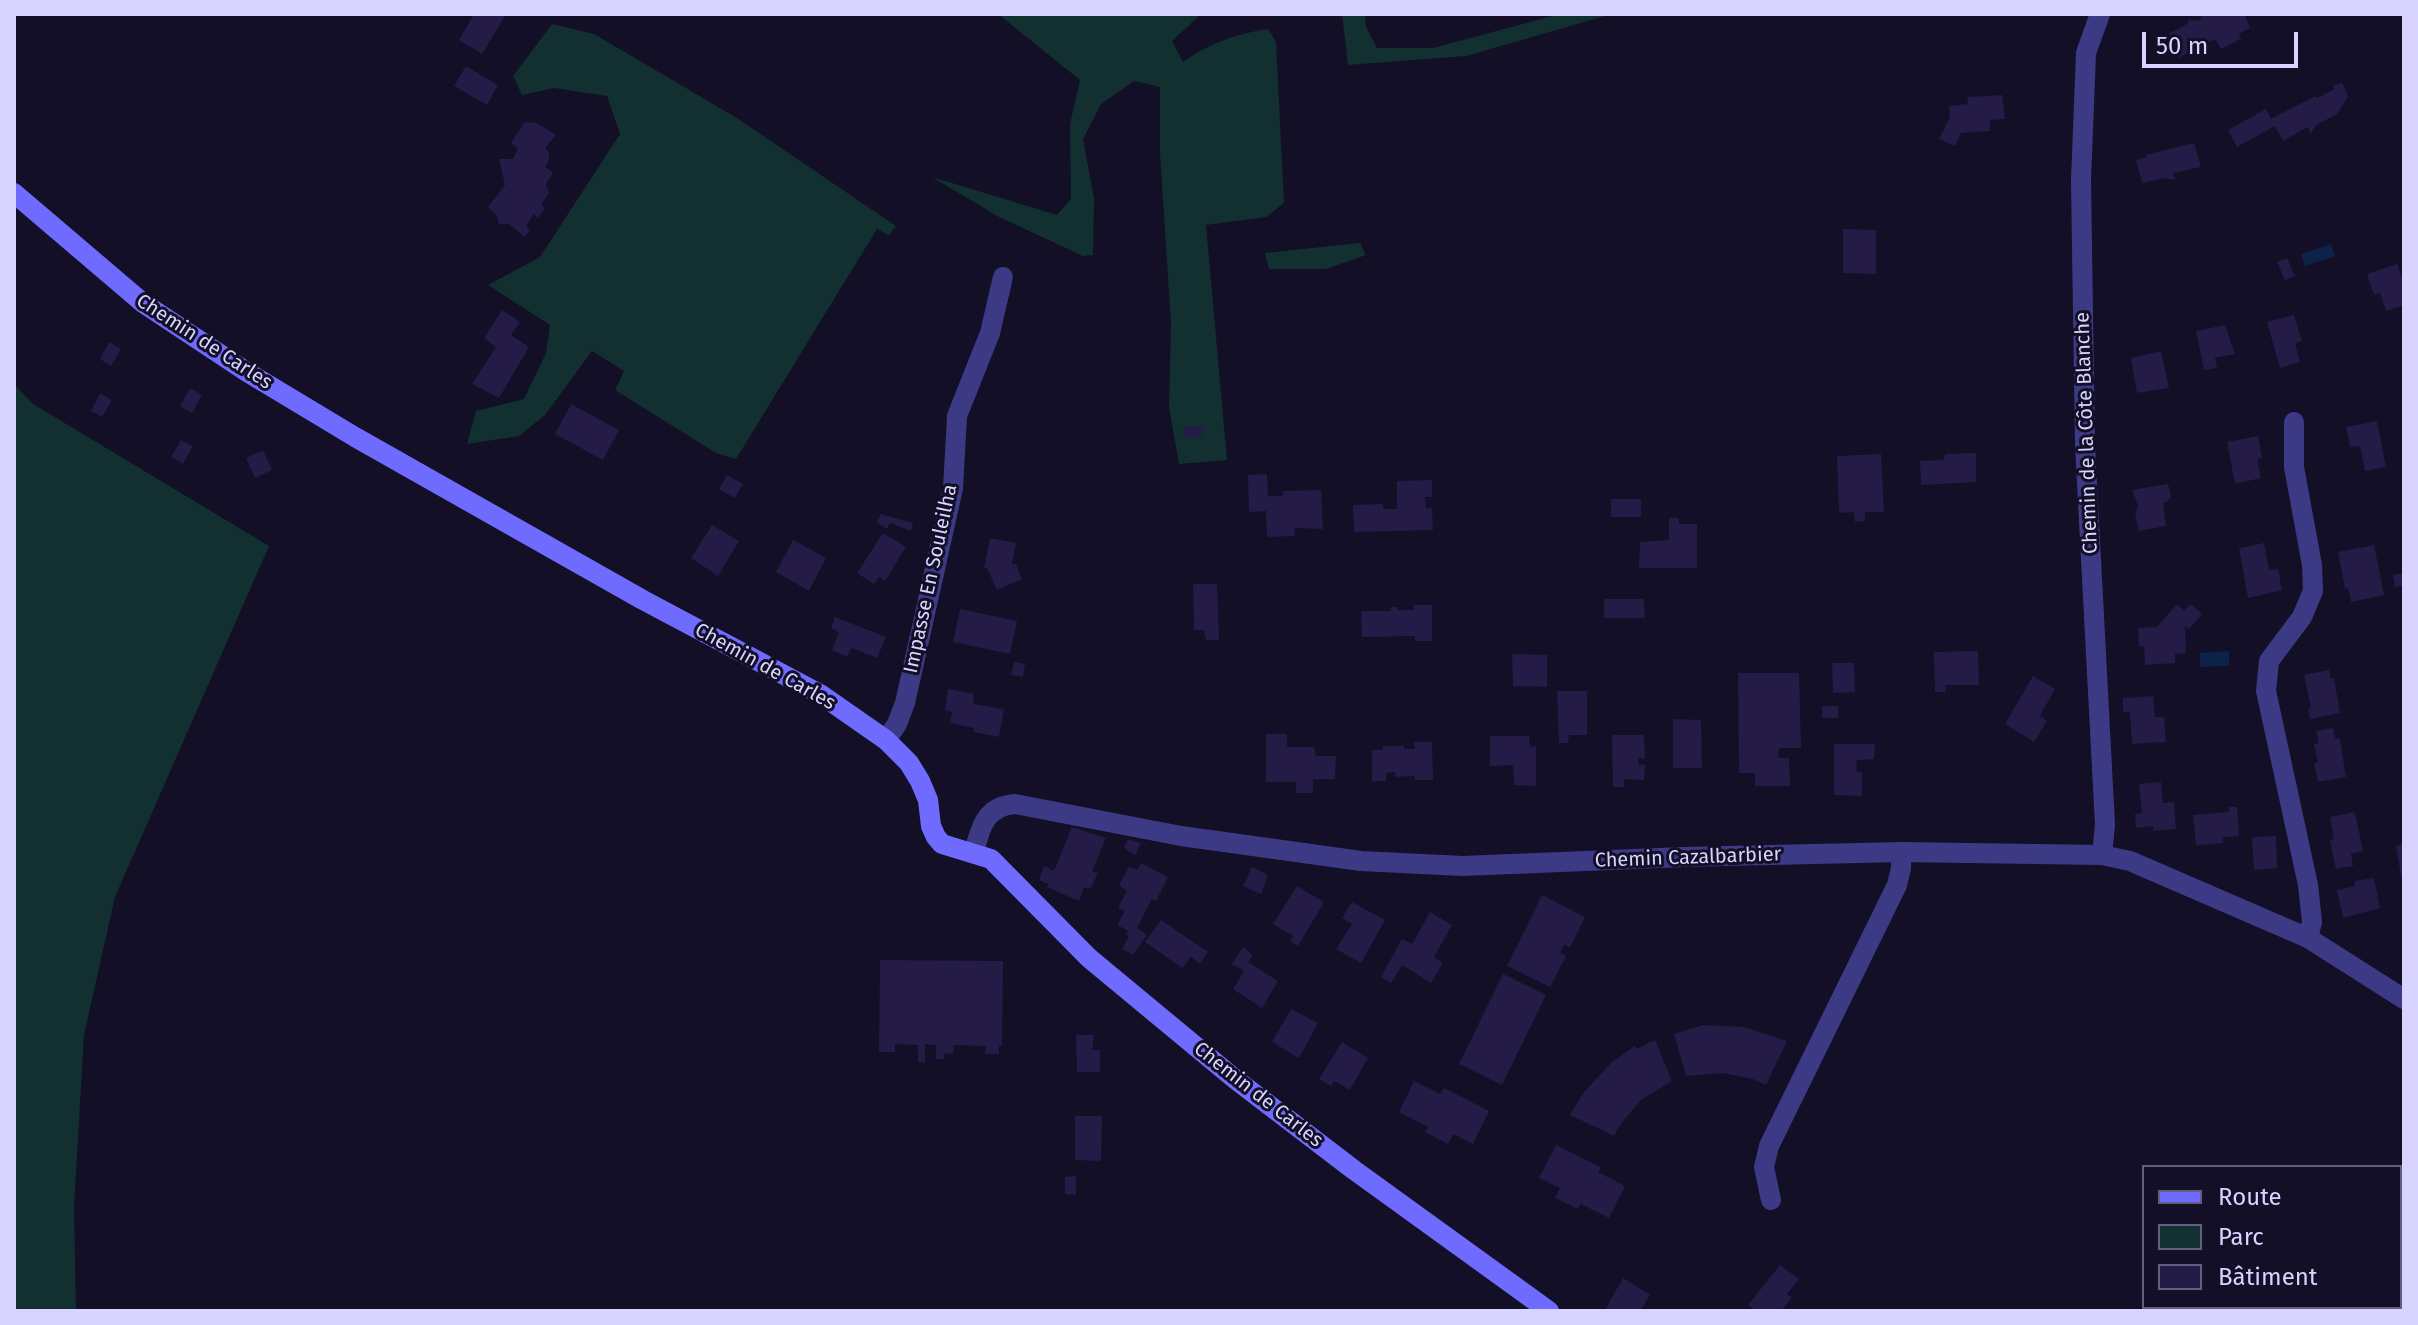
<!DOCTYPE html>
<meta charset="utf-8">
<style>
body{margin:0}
#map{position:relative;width:2418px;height:1325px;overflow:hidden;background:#130f26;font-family:"Fira Sans",sans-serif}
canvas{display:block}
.frame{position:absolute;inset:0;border:16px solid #d9d4ff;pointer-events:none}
.legend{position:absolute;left:2142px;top:1165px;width:260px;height:144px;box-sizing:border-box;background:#130f26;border:2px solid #625e7d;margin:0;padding:10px 14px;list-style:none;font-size:24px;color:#d9d4ff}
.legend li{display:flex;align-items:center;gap:16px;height:40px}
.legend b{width:40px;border:2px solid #625e7d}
.scale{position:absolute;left:2142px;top:32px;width:156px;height:36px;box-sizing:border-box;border:4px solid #d9d4ff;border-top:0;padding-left:10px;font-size:24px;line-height:28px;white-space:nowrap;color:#d9d4ff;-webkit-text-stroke:6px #130f26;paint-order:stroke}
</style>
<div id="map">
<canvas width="2418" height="1325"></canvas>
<div class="frame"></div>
<ul class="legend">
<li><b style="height:10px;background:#6f6bff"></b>Route</li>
<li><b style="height:22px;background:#12302f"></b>Parc</li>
<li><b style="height:22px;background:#241b47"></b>Bâtiment</li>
</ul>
<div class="scale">50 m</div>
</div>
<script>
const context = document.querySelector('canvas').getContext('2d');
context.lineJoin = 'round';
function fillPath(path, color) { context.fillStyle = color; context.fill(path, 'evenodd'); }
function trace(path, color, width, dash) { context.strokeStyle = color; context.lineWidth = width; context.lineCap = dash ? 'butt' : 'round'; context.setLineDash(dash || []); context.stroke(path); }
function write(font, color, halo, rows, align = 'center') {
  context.font = font + ' "Fira Sans",sans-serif'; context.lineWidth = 6; context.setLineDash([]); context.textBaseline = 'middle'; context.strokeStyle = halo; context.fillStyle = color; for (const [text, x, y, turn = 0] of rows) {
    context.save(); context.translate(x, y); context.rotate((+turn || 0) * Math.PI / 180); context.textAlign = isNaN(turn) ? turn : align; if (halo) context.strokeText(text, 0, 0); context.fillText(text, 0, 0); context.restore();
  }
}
fillPath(new Path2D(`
 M998 14H1201L1172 41 1183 62C1210 43 1236 34 1268 29L1276 42 1284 203 1266 217 1206 225 1227 460 1179 464 1169 407 1171 324 1160 152V87L1134 81 1101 104 1083 139 1094 198 1093 255 1083 256 999 217 932 177 1057 215 1071 199 1070 124 1080 80Z
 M1342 14H1365L1366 27 1377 48H1433L1560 14H1612L1466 56 1348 65Z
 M552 24 594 34 737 118 896 226 889 235 877 229 736 459 716 453 615 390 624 371 592 351 545 415 519 436 467 444 476 411 524 399 546 353 550 325 488 285 540 257 620 134 607 96 554 88 522 95 513 76Z
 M1360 243 1366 255 1326 269H1269L1265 253Z
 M14 384 33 404 269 546 115 897 84 1035 74 1206 76 1311H14Z`), '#12302f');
fillPath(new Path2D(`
 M2331 244 2335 256 2305 266 2301 254Z
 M2229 651V666L2200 667V653Z`), '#0c2248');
fillPath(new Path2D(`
 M474 14H506L482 54 459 40Z
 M2199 14H2244L2250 28 2239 34 2241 39 2221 49 2215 39 2178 58 2166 35 2187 24 2189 19 2198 21 2202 19Z
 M466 66 498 85 487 105 454 86Z
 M2342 82 2348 96 2337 114 2316 125 2311 134 2308 127 2283 141 2275 126 2237 147 2228 130 2266 109 2271 119 2315 96 2317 98 2335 89 2333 86Z
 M2002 95 2005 119 1990 120V131L1961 133 1955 146 1939 139 1950 117 1949 106 1968 104 1967 97Z
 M525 122 537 123 556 135 545 148 549 152V160L545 167 553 173 546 184 549 193 541 205 545 208 538 218 533 214 526 227 530 230 525 237 509 224H499L497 216 488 207 505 185 499 159H513L518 149 511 143Z
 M2194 143 2201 167 2173 173 2175 180 2165 178 2142 183 2136 160 2147 157 2146 155Z
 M1843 229 1876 230V274L1843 273Z
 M2287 258 2295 276 2285 280 2277 262Z
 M2397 264 2404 284V305L2386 311 2380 293 2374 295 2367 274Z
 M502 310 520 322 511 335 529 347 499 398 472 384 496 347 484 338Z
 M2294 315 2302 341 2295 343 2300 362 2280 368 2267 322Z
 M2225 325 2235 354 2215 358 2217 368 2204 370 2196 331Z
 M109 342 121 349 111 366 100 359Z
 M2161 351 2169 388 2137 393 2131 358Z
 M190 388 202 395 192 413 180 406Z
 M100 393 112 400 102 417 91 411Z
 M571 404 619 430 603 460 555 434Z
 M2377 421 2386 467 2365 471 2360 446 2350 447 2346 427Z
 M1184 426H1203L1202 437H1183Z
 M2258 436 2262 458 2257 459 2261 478 2235 484 2227 442Z
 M181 440 193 446 183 464 171 457Z
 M263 450 272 470 255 478 246 458Z
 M1976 453V482L1921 485 1920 461 1944 460 1945 454Z
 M1881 454 1884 512H1865V521L1855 522 1854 512 1839 513 1837 456Z
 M1267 474 1268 496H1283V491L1321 490 1323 529 1294 528 1295 536 1267 537 1266 511 1249 512 1248 475Z
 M727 475 743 484 735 498 719 489Z
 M1432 480V497H1425L1426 508H1432L1433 530 1354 532 1353 505 1383 504V509H1397V481Z
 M2168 484 2171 496 2167 502 2163 503 2166 526 2139 531 2135 515 2138 506 2132 490Z
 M1611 499H1641V517H1611Z
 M881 514 913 523 911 531 890 523 887 529 876 522Z
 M1669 518H1679V524H1697V568H1639L1640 542 1669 540Z
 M712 525 739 541 718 576 691 558Z
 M883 533 906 547 885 581 879 577 874 584 857 573Z
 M990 538 1016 543 1012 564H1016L1022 579 997 590 987 568H984Z
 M793 540 826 558 809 591 776 572Z
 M2264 543 2269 570 2278 569 2282 590 2248 598 2239 548Z
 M2374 545 2384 595 2351 602 2348 588 2345 589 2338 552Z
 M2404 573V585L2395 587 2393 575Z
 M1193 584H1217L1219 640H1206L1204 630H1194Z
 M1604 599H1644L1645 618H1604Z
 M2177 604 2184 610 2191 604 2202 614 2189 629 2185 626 2186 653 2175 654V663L2145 665 2144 646H2139L2138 628 2157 627Z
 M1414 605H1432V641H1415V636L1362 637 1361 611H1391V607H1397V610H1414Z
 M960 609 1017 621 1010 654 953 642Z
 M835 617 886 637 877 658 852 648 847 657 832 650 839 632 831 628Z
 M1978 651 1979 685H1945L1946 692H1935L1934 652Z
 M1512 654 1547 655V687L1513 686Z
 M1014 662 1025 664 1023 677 1011 675Z
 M1832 663H1854L1855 692 1833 693Z
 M2329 670 2331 679 2334 678 2340 713 2310 719 2308 709 2311 708 2304 675Z
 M1738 673H1799L1801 748H1779L1778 758H1789L1790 786H1755V773H1739Z
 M2033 676 2055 689 2040 716 2047 721 2034 742 2005 724Z
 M948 689 974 694 973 704 1004 709 999 737 973 732 974 728 950 723 952 712 945 710Z
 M1557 691H1587V735H1569L1568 743H1559Z
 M2153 696 2155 717H2164L2166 742 2132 744 2130 712H2123V698Z
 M1822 706H1838V718H1822Z
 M1673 719 1701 720 1702 768H1673Z
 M2333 728 2335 739H2340L2346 777 2318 782 2314 763H2318L2314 744 2319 743 2316 731Z
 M1266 734H1287V747H1314L1316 756H1336L1335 779H1313V793H1296V782H1266Z
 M1612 735H1644L1645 759 1639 758 1638 764 1645 765 1644 780 1624 779V787H1613Z
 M1490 736H1529L1530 747 1536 746V786L1514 785 1513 765 1490 766Z
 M1414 742H1432L1433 780H1415V776L1396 777 1395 772 1386 773V781H1372V750H1383V746H1404V749H1415Z
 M1834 744H1875L1874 759 1857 760 1856 771 1862 772V796L1834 795Z
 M2161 782 2163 803 2174 802 2176 829 2153 831V826L2136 828 2135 814 2142 813 2139 784Z
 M2229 807H2237L2239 836 2222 837 2223 843 2196 845 2193 815 2229 812Z
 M2355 812 2363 851 2351 854 2353 866 2336 869 2330 840 2334 839 2330 817Z
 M1072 827 1106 838 1092 871 1098 873 1090 889 1084 887 1079 901 1047 887 1048 884 1039 880 1044 866 1054 871Z
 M2276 836 2277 868 2254 870 2252 837Z
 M1128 839 1141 843 1135 855 1124 848Z
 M2404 844V881L2402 882 2396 845Z
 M1141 863 1168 877 1156 901 1152 899 1137 928 1147 935 1133 955 1122 949 1129 936 1126 935 1128 931 1117 925 1125 911 1118 908 1127 890 1119 886 1129 866 1137 870Z
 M1252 867 1268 875 1261 894 1243 886Z
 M2374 878 2380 908 2343 918 2337 890 2355 886V881Z
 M1297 886 1324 902 1298 946 1290 941 1293 936 1273 924Z
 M1542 895 1585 917 1570 948 1564 945 1560 953 1566 956 1550 987 1507 966Z
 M1352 902 1385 920 1361 963 1336 949 1352 924 1342 918Z
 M1430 912 1452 925 1434 957 1443 963 1431 983 1402 965 1391 983 1381 977 1402 939 1412 944Z
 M1161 920 1208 952 1200 964 1191 957 1182 968 1145 942Z
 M1243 947 1253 955 1248 962 1278 981 1262 1008 1233 989 1244 971 1232 964Z
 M880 960 1003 961 1002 1046H999V1054H985L986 1046 954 1045 953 1053 944 1054V1059H936V1045L925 1044V1063L918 1062V1045L895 1044V1052H879Z
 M1503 974 1546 995 1502 1085 1459 1064Z
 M1291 1009 1318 1023 1299 1058 1272 1042Z
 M1703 1025 1744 1027 1787 1041 1766 1085 1753 1079 1723 1073 1686 1076 1674 1034Z
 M1076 1035H1094L1092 1050H1100V1072H1077Z
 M1655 1040 1672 1081 1641 1100 1620 1125 1614 1136 1570 1115 1584 1092 1612 1062 1635 1046 1637 1049Z
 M1342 1042 1368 1058 1350 1090 1334 1081 1331 1086 1319 1079Z
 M1414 1081 1441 1094 1444 1088 1489 1111 1473 1144 1453 1134 1448 1144 1425 1132 1428 1127 1399 1112Z
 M1075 1116H1102L1101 1161 1075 1160Z
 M1556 1145 1601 1167 1598 1172 1625 1186 1609 1218 1581 1204 1578 1209 1555 1198 1560 1188 1539 1178Z
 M1076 1176V1195L1065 1194V1177Z
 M1780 1265 1799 1279 1787 1294 1792 1297 1781 1311H1755L1748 1305Z
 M1623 1278 1650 1295 1640 1311H1612L1606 1308Z`), '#241b47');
trace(new Path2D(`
 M2100 14 2086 53 2081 180 2085 445 2105 825 2102 855
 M2294 422V467L2312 565 2313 591 2302 617 2269 661 2266 691 2308 885 2312 922 2308 938
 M886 740 897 724 905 703 953 488 957 416 990 333 1003 277
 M974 853C980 827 986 806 1015 804L1181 836 1361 861 1463 866 1683 857 1901 852 2102 855 2130 861 2308 938 2404 999
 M1771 1200 1764 1167 1769 1146 1897 885 1901 868V852`), '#3d3a85', 20);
trace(new Path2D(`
 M14 193 143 303 247 372 355 437 643 600 820 694 886 740 909 763 920 781 928 800 931 826 936 837 942 844 991 859 1089 958 1235 1079 1354 1170 1549 1311`), '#6f6bff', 20);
write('20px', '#d9d4ff', '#130f26', [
 ["Chemin de Carles",204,342,33],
 ["Chemin de la Côte Blanche",2087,433,-92],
 ["Impasse En Souleilha",931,579,-78],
 ["Chemin de Carles",765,667,29],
 ["Chemin Cazalbarbier",1688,858,-2],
 ["Chemin de Carles",1258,1095,38]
]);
</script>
